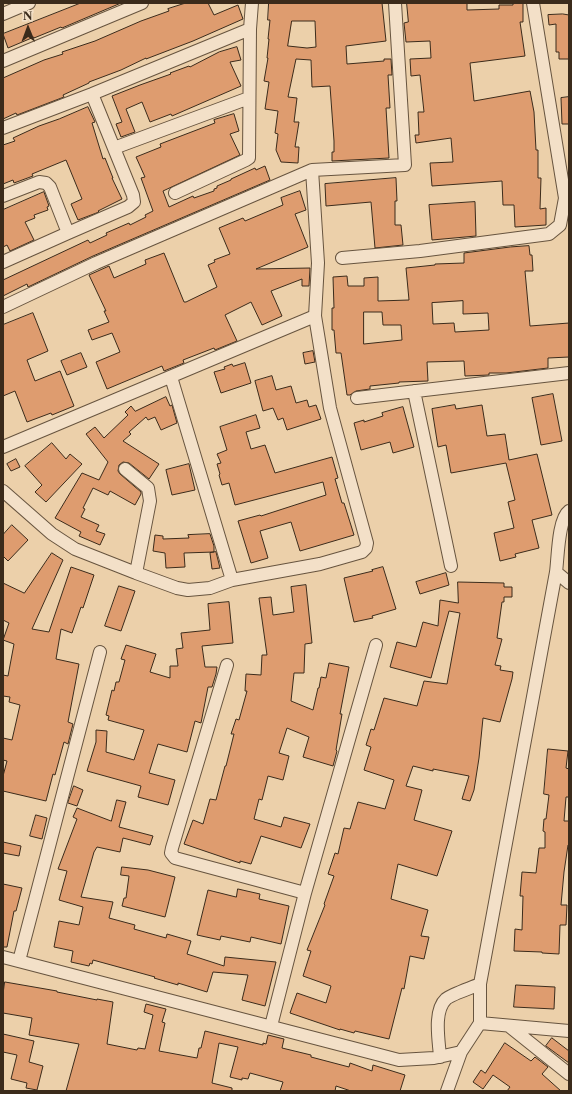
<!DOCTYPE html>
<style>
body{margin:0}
#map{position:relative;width:572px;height:1094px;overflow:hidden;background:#ecd0aa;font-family:"Libre Caslon Text",serif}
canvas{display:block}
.frame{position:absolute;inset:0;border:4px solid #3b2b1b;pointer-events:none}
.north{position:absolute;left:8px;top:8px;width:40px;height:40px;-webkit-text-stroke:3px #f3e0c8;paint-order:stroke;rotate:359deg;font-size:11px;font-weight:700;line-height:16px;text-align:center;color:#3b2b1b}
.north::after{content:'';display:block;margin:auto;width:14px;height:18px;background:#3b2b1b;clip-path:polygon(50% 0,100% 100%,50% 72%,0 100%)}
</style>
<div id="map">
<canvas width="572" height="1094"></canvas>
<div class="frame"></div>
<div class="north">N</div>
</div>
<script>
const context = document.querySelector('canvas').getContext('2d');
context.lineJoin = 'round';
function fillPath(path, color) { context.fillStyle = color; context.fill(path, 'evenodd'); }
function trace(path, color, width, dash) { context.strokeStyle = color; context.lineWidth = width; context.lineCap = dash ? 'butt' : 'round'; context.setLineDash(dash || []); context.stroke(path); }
const building = new Path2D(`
 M81 3H121L62 28 61 27 34 38V37L8 48 3 34Z
 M186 3H208L214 15 238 5 243 19 193 41 146 59V58L121 70 89 82V83L63 95 64 97 17 115 16 113 3 119V78L44 60 63 54 62 52 95 41 141 21 169 11 168 9Z
 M269 3H382L386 41 346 46 347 64 384 61V59H391L392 75H388L390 108H386L389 158 332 161V152H334V141L330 86 312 87 311 60 296 59 288 97 297 98 294 122H299L295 147H299L298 163 281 162 276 150 278 134 275 133 278 111 265 109 269 82 264 81 268 58H267L269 39H268L270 20H268ZM292 21H315L316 47 307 48 288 46Z
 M407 3H467V10L499 9V5H513V3H523V22H520L525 56 470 63 474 101 530 91 534 112 536 150H538V178H541L540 209 546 208V225L515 227 514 205H503L502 181 432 186 430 163 453 162 451 138 416 143 415 135H419L418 112H424L420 75 411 76 410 59 431 58 430 41 406 42 404 23 408 22Z
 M563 14 569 15V59H559V52H556V24L549 25 548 15Z
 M237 47 241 60 230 62 241 86 172 116 171 114 150 122 142 102 126 109 135 132 121 137 116 124 122 122 112 96 140 85 171 74 170 73 189 66 190 67 219 52Z
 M569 97V124H562L561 98Z
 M88 107 95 122 92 123 103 159 105 158 113 178H112L122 199 98 211 99 212 78 220 71 204 82 199 66 160 32 174 33 176 14 183 13 180 3 184V145L15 141 13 138 39 126 59 119Z
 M234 114 239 131 230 134 240 155 163 191 169 207 193 196 194 198 214 191V189L217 188V186L231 180V179L255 168 256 170 265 166 270 180 93 256 28 287 27 284 3 296V280L88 240 90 243 107 235 106 233 129 223 130 225 146 217 145 215 153 211 141 178 145 177 136 157 161 147 160 144 215 123 214 120Z
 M396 178 397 201H395V225H401L403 245 375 248 371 202 326 206 325 184Z
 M300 191 306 210 295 214 308 247 256 269 310 268 309 286H302V279L271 291 282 316 262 325 251 302 225 315 237 341 215 350 214 348 183 360 184 363 164 371 162 366 107 389 96 362 120 352 112 333 92 340 88 330 109 322 104 311H106L89 275 109 266 114 278 146 264 145 260 164 253 184 302H186L217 287 208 265 215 262 214 260 230 254 219 228 243 218 245 221 283 205 281 198Z
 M44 192 49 206 47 207 48 210 34 215 35 218 25 222 34 240 10 251 7 245 3 247V210Z
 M475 202 476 236 432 240 429 205Z
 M529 246 530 255H532L533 271H525L530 326 569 323V357L548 358V368L506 373H489V375L465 376 464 361 427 362 428 381 399 382V383L370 386V389L356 391 350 395H347L341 353H336L334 330H332V308H334L333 277 347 276 348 286H364V278L378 277V301L409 300 406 268 435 265V264L464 263V253L510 247ZM463 301V314L488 313 489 330 455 332 454 323 433 324 432 303ZM364 312H382L383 325H401L402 340 364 344Z
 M33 313 48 351 27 360 35 381 60 371 74 406 52 415 51 413 27 422 15 391 3 396V325Z
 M313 351 315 362 305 364 303 353Z
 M81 353 87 367 67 375 61 361Z
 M245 363 251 383 221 393 214 372 225 369 224 367 232 364 233 366Z
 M272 376 276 390 291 386 296 403 307 400 309 407 316 405 321 419 287 430 283 418 278 420 273 408 263 411 255 381Z
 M553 394 562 441 541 445 532 398Z
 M166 397 170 406 172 405 177 423 161 430 155 417 148 420 146 417 129 432 131 434 123 441 159 464 149 479 129 463 123 462 119 465 118 471 120 474 141 492V494L135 505 110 491 108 495 93 488 83 508 85 509 81 517 99 525 96 531 105 534 100 545 79 536 81 532 55 518 82 473 99 480 108 462 86 434 95 427 104 438 128 415 125 412 131 406 135 411Z
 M455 405 456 409 482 405 487 436 505 434 509 460 537 454 552 515 532 520 539 548 515 554 516 557 500 561 494 533 514 528 508 502 515 500 506 463 451 473 446 445 438 447 432 409Z
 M403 407 414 447 393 453 390 442 361 450 354 423 364 420V422L383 416 382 413Z
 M256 415 260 428 246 432 251 449 265 445 275 473 332 457 338 478 335 479 342 503H344L354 535 300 551 291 522 260 531 268 558 251 563 238 521 260 515 261 516 326 495 323 482 235 505 229 483 222 485 219 475 220 474 217 464 221 463 217 454 227 450 220 427Z
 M52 443 66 459 70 454 82 464 46 502 35 492 42 485 25 466Z
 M16 459 20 467 11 471 7 464Z
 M189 464 195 490 172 495 166 470Z
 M12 525 28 540 8 561 3 556V535Z
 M210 534 214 546V552L184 553 185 567 166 568 165 553 153 551 155 535 163 536V539L189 538 188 535Z
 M216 552 220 568 212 569 210 553Z
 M52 553 63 560 32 629 49 632 71 567 94 575 83 608 81 607 72 633 61 629 56 659 79 664 68 722 73 724 68 744 64 742 55 775 53 774 46 801 3 791V776L7 761 3 760V738L12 740 20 705 9 702 10 697 3 696V675L8 676 14 644 3 640 9 623 3 620V583L24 593Z
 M383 567 396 609 372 616 373 618 354 622 344 578 373 571 372 570Z
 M446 573 449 585 420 594 416 582Z
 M458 582 504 583V587H512V597H504V602H502L497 638 502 639 495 665 501 666 500 670 513 672 512 679 500 722 483 718 479 758 474 790 470 801 462 799 469 776 433 769V771L413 766 406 786 422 790 414 820 452 831 437 876 398 864 391 899 428 910 421 936 429 937 424 959 410 956 404 989 402 988 389 1039 355 1031 354 1033 340 1029V1030L290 1013 297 993 326 1003 331 986 303 976 311 951 307 950 325 905 324 904 334 876 328 874 335 853 338 854 344 828 350 829 358 802 385 809 394 780 364 770 371 747 366 745 371 729 374 730 384 698 417 706 424 681 447 684 460 613 449 611 431 678 390 667 397 642 416 647 423 622 438 626 440 600 458 603Z
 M306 585 312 643 305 644 304 673H294L291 701 313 710 318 688H319L321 677 326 678 329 663 349 667 340 714H342L336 750 337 751 333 766 303 757 309 737 287 728 279 753 289 756 283 780 268 776 262 800 259 799 254 819 281 827 284 817 310 824 301 848 261 836 251 864 240 861V863L184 844 193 820 203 824 210 799 216 800 225 766H226L234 734H231L236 719 239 720 247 691H245L246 674 261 675 262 655H267L259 598 271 597 273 615 294 612 291 587Z
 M119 586 135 591 121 631 105 626Z
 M229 602 233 643 202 646 205 667H217L216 674 212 687H208L201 723 195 721 187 752 158 744 149 773 175 780 168 805 138 797 141 786 87 771 96 742V730L107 731 106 752 134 760 144 730 108 720 109 716 106 715 112 690 114 691 116 682H119L125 660 121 659 126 645 156 654 150 672 170 678V666H178L176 649 183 648 181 633 210 630 208 604Z
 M548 749 568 751 566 768 569 769V797H566L564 821H569V845H568L564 872 561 905H567L566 925H560L559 954 542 953V952L514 951 515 929 522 930 523 896H520L522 872 536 873 539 848H545V832L543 831 544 819H546L549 795 544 794Z
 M74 786 83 790 77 806 68 803Z
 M117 800 126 802 119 827 153 836 150 845 123 838 120 852 97 847 94 852 81 897 113 902 109 918 135 925 134 929 166 938 167 934 191 941 187 954 224 966 225 957 276 962 265 1006 242 1000 248 975 213 972 207 992 178 983V985L154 978 155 977 93 960 92 964 90 963 89 966 71 962 73 951 54 947 59 921 79 925 83 907 59 900 67 871 58 869 77 819 73 817 77 808 111 821Z
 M36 815 47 818 42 839 30 836Z
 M3 842 21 846 19 856 3 853Z
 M122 867 148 870 175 877 165 917 122 906 124 898H126L129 876 121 875Z
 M3 884 22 888 16 911H14L7 947H3Z
 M238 889 260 894 259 899 289 906 281 944 251 937 250 942 221 936 220 940 197 935 208 890 236 897Z
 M5 982 57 991V992L97 1000V999L113 1002 107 1044 137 1050 138 1048 145 1049 153 1015 144 1012 146 1004 166 1009 162 1022 165 1023 159 1051 197 1058 199 1048H201L205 1031 263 1045V1043L266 1044 268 1035 284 1039 282 1048 311 1055V1057L349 1067 350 1063 372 1071 373 1065 405 1075 400 1091H351L336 1086 335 1091H280L283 1082 250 1073 248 1079 242 1078V1080L230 1077 238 1047 219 1043 212 1083 232 1088V1091H66L79 1044 29 1035 32 1018 3 1013V994Z
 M516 985 555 987 554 1009 514 1007Z
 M3 1034 34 1041 29 1062 43 1066 37 1090 26 1088 27 1083 11 1079 17 1055 3 1052Z
 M552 1038 569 1051V1063L546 1046Z
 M505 1043 531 1061 535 1057 548 1067 542 1074 561 1091H507L510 1087 493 1075 483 1089 473 1082 481 1070 485 1073Z`);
fillPath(building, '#de9c6f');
trace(building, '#3b2b1b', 1);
const minor = new Path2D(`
 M3 14 29 3
 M250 29 252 3
 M3 61 142 3
 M3 128 92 94 250 29 249 158 246 160 175 193
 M114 148 249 98
 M312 170 405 165 395 3
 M3 196 39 182 46 183 50 187 68 233
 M342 258 420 251 549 234 560 225 565 198 533 3
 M3 262 68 233 128 207 134 202 133 195 92 94
 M3 307 96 263 312 170 318 263 315 316 3 447
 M171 377 232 580
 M414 391 451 566
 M357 398 569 373
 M125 469 148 488 150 501 136 573
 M3 491 52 534 75 549 136 573 177 588 188 590 210 588 232 580 320 564 362 552 366 548 367 543 330 408 315 316
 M556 572 569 583
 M227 665 172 848 171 853 175 858 305 893
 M3 957 399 1060 434 1058 461 1052
 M19 961 100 652
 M480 1023 569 1031
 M271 1026 305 893 376 645
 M509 1026 569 1074
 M440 1057C439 1041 433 1011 446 999 452 994 471 988 480 984
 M447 1091 461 1052 480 1023V984L556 572C558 558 558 519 569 511`);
trace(minor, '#67543f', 14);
trace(minor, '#f3e0c8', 12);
</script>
